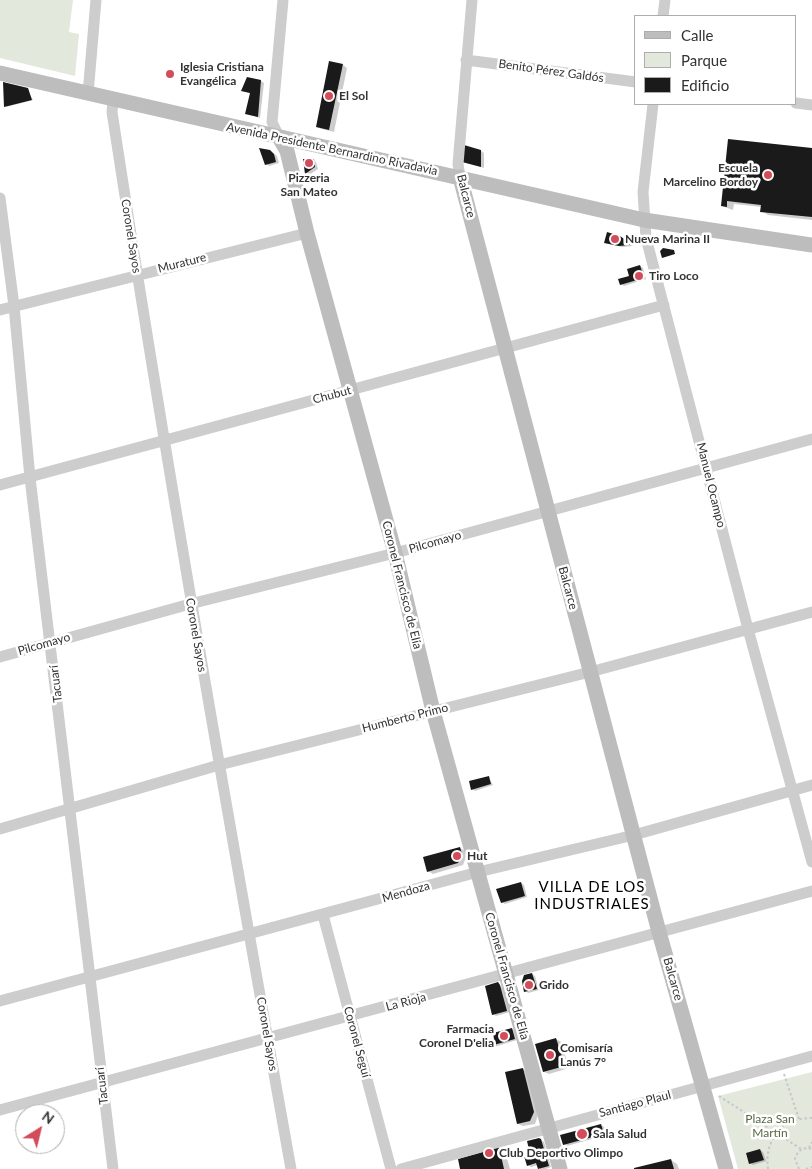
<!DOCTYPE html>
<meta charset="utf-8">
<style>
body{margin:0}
#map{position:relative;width:812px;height:1169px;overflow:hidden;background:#fff;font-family:Lato,sans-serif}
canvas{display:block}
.legend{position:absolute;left:634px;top:15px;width:162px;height:90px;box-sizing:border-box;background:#fff;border:1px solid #adadad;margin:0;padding:6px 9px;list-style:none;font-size:15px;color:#333}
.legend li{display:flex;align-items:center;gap:10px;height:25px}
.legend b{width:25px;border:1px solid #adadad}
.north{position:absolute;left:15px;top:1104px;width:50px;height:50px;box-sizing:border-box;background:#fff;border:1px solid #adadad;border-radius:50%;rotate:36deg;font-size:14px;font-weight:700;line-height:20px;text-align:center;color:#333}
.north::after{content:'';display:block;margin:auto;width:18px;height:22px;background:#d24c59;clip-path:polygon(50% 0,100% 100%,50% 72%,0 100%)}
</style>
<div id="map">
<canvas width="812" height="1169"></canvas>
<ul class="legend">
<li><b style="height:6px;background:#bdbdbd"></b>Calle</li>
<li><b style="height:14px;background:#e3e8dd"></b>Parque</li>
<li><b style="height:14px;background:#1a1a1a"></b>Edificio</li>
</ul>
<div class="north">N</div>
</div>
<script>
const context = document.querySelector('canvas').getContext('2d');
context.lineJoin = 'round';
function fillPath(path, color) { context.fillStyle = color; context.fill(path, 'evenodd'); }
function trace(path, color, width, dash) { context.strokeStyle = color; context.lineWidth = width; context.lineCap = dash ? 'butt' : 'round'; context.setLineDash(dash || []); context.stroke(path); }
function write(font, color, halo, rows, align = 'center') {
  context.font = font + ' Lato,sans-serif'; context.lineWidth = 5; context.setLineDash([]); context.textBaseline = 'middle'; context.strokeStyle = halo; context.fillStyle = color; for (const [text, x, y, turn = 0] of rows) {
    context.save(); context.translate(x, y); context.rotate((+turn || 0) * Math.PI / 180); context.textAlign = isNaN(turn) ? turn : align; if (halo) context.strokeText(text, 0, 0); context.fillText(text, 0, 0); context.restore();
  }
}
fillPath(new Path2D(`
 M0 0H73L69 32 79 34 75 76 0 58Z
 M812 1072V1169H738L718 1096Z`), '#e3e8dd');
fillPath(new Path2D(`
 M343 65 347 68 334 132 322 129 317 127Z
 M261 81 264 83 260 118 247 114 251 94 246 92Z
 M27 89 33 100 6 107Z
 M729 140 812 149V220L768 215 762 211V207L734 204 733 210 722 206Z
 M270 151 277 156 279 163 269 166 266 164Z
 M481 151 484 153V168L467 163Z
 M313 160 316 162 318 169 309 175 307 173 305 161Z
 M623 239 633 246 622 247 609 244Z
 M640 266 643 268 646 279 624 286 621 284Z
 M488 777 493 785 475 791 472 789Z
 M460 848 465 851 466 857 463 865 433 874 428 871Z
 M521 883 524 885 527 897 505 904 502 902Z
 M532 974 535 976 539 990 528 993 526 991Z
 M497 984 503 988 510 1012 496 1016 493 1014Z
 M512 1029 515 1031 517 1040 494 1047 491 1045Z
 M556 1039 561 1042 569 1068 549 1074 544 1072 536 1045Z
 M523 1069 528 1072 538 1115 535 1124 523 1126 518 1124Z
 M601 1125 604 1127 606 1135 567 1146 564 1144Z
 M541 1140 544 1142 551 1167 546 1169H540L538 1165 531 1167 528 1165 531 1155Z
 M499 1148 505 1152 510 1169H462Z
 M760 1150 763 1152 766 1161 753 1165 750 1163Z
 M671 1160 677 1164 679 1169H636Z`), '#0003');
fillPath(new Path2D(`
 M329 61 343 64 329 130 316 127Z
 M247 77 261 80 258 117 245 114 250 93 241 91Z
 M3 82 28 88 32 100 4 107Z
 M728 139 812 148V217L760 212 761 205 727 201V207L721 206Z
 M464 145 481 150V167L462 162Z
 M259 148 270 150 274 154 276 162 265 165Z
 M303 159H314L315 167 305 174Z
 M607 232 620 236 630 243V245L619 246 604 243Z
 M663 248 674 250 675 254 662 258 660 251Z
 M640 265 644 278 620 285 618 279 629 276 627 269Z
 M489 776 491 784 471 790 469 781Z
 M460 847 462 854 458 863 427 872 423 857Z
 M521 882 525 896 501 903 496 889Z
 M532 973 537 989 524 992 522 981 524 975Z
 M498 982 500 985 507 1011 492 1015 485 986Z
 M512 1028 515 1039 490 1046 489 1041 494 1039 493 1033Z
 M556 1038 565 1066 543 1072 535 1044Z
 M523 1068 534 1112 530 1121 517 1124 505 1072Z
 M601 1124 604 1134 563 1145 560 1135Z
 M539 1138 541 1139 549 1166 538 1169 536 1163 527 1166 524 1156 530 1154 527 1141Z
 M499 1147 504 1169H460L458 1159Z
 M760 1149 764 1160 749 1164 746 1153Z
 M671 1159 674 1169H634V1168Z`), '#1a1a1a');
trace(new Path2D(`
 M784 1074 799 1119
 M719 1096 801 1149
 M809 1148 812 1142
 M768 1169C764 1140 782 1118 812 1118
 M799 1169 795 1159C797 1151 803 1146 812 1149
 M806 1169 812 1167`), '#c7c7c7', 2, [2.5, 2.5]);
trace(new Path2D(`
 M663 16 665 0
 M466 60 636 82
 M88 94 96 0
 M113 100 112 112C166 465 228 817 291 1169
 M796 103 812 105
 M653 104 643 192 646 238 748 629 812 862
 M280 139 272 122 283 0
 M460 177 458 164 472 0
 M0 198 14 306 30 478 113 1169
 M0 310 307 233
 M0 485 664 305
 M0 657 190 604 395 553 812 439
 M0 829 219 765 590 672 812 612
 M323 915 391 1169
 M0 1001 478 872 634 835 812 785
 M0 1110 812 891
 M401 1169 812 1056`), '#cdcdcd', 11);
trace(new Path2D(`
 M0 73 644 220 812 245
 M280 139 287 151 307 233 395 553 433 711 560 1169
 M460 177 659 932 726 1169`), '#bdbdbd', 15);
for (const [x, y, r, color] of [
 [170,74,5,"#d24c59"],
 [329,96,5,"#d24c59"],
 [309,163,5,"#d24c59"],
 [768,175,5,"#d24c59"],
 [615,239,5,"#d24c59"],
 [639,276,5,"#d24c59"],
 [457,856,5,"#d24c59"],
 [529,985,5,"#d24c59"],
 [504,1036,5,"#d24c59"],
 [550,1055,5,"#d24c59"],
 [582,1134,6,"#d24c59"],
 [489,1153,5,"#d24c59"]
]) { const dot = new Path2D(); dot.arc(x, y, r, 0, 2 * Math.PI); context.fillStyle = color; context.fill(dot); trace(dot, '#fff', 2); }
write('bold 12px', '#333', '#fff', [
 ["Iglesia Cristiana",180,67],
 ["Evangélica",180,81],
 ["El Sol",339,96],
 ["Escuela",758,168,"right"],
 ["Marcelino Bordoy",758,182,"right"],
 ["Pizzeria",309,178,"center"],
 ["San Mateo",309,192,"center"],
 ["Nueva Marina II",625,239],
 ["Tiro Loco",649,276],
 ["Hut",467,856],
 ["Grido",539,985],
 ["Farmacia",494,1029,"right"],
 ["Coronel D'elia",494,1043,"right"],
 ["Comisaría",560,1048],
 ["Lanús 7°",560,1062],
 ["Sala Salud",593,1134],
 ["Club Deportivo Olimpo",499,1153]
], 'left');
write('12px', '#333', '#fff', [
 ["Benito Pérez Galdós",551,71,8],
 ["Avenida Presidente Bernardino Rivadavia",332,149,12],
 ["Balcarce",466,196,76],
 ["Coronel Sayos",131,236,81],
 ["Murature",182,263,-14],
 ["Chubut",332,395,-15],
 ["Manuel Ocampo",711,485,76],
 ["Pilcomayo",435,542,-16],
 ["Coronel Francisco de Elía",402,585,76],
 ["Balcarce",568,588,75],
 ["Coronel Sayos",196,635,80],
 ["Pilcomayo",44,644,-16],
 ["Tacuarí",56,684,-97],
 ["Humberto Primo",405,718,-14],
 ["Mendoza",406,892,-16],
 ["Coronel Francisco de Elía",507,976,74],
 ["Balcarce",673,979,74],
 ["La Rioja",406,1002,-15],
 ["Coronel Sayos",267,1034,80],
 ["Coronel Seguí",357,1042,75],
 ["Tacuarí",102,1086,-97],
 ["Santiago Plaul",635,1104,-15]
]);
write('12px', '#576a44', '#fff', [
 ["Plaza San",770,1119],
 ["Martín",770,1133]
]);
context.letterSpacing = '1px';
write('15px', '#000', '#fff', [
 ["VILLA DE LOS",592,887],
 ["INDUSTRIALES",592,904]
]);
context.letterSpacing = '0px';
</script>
